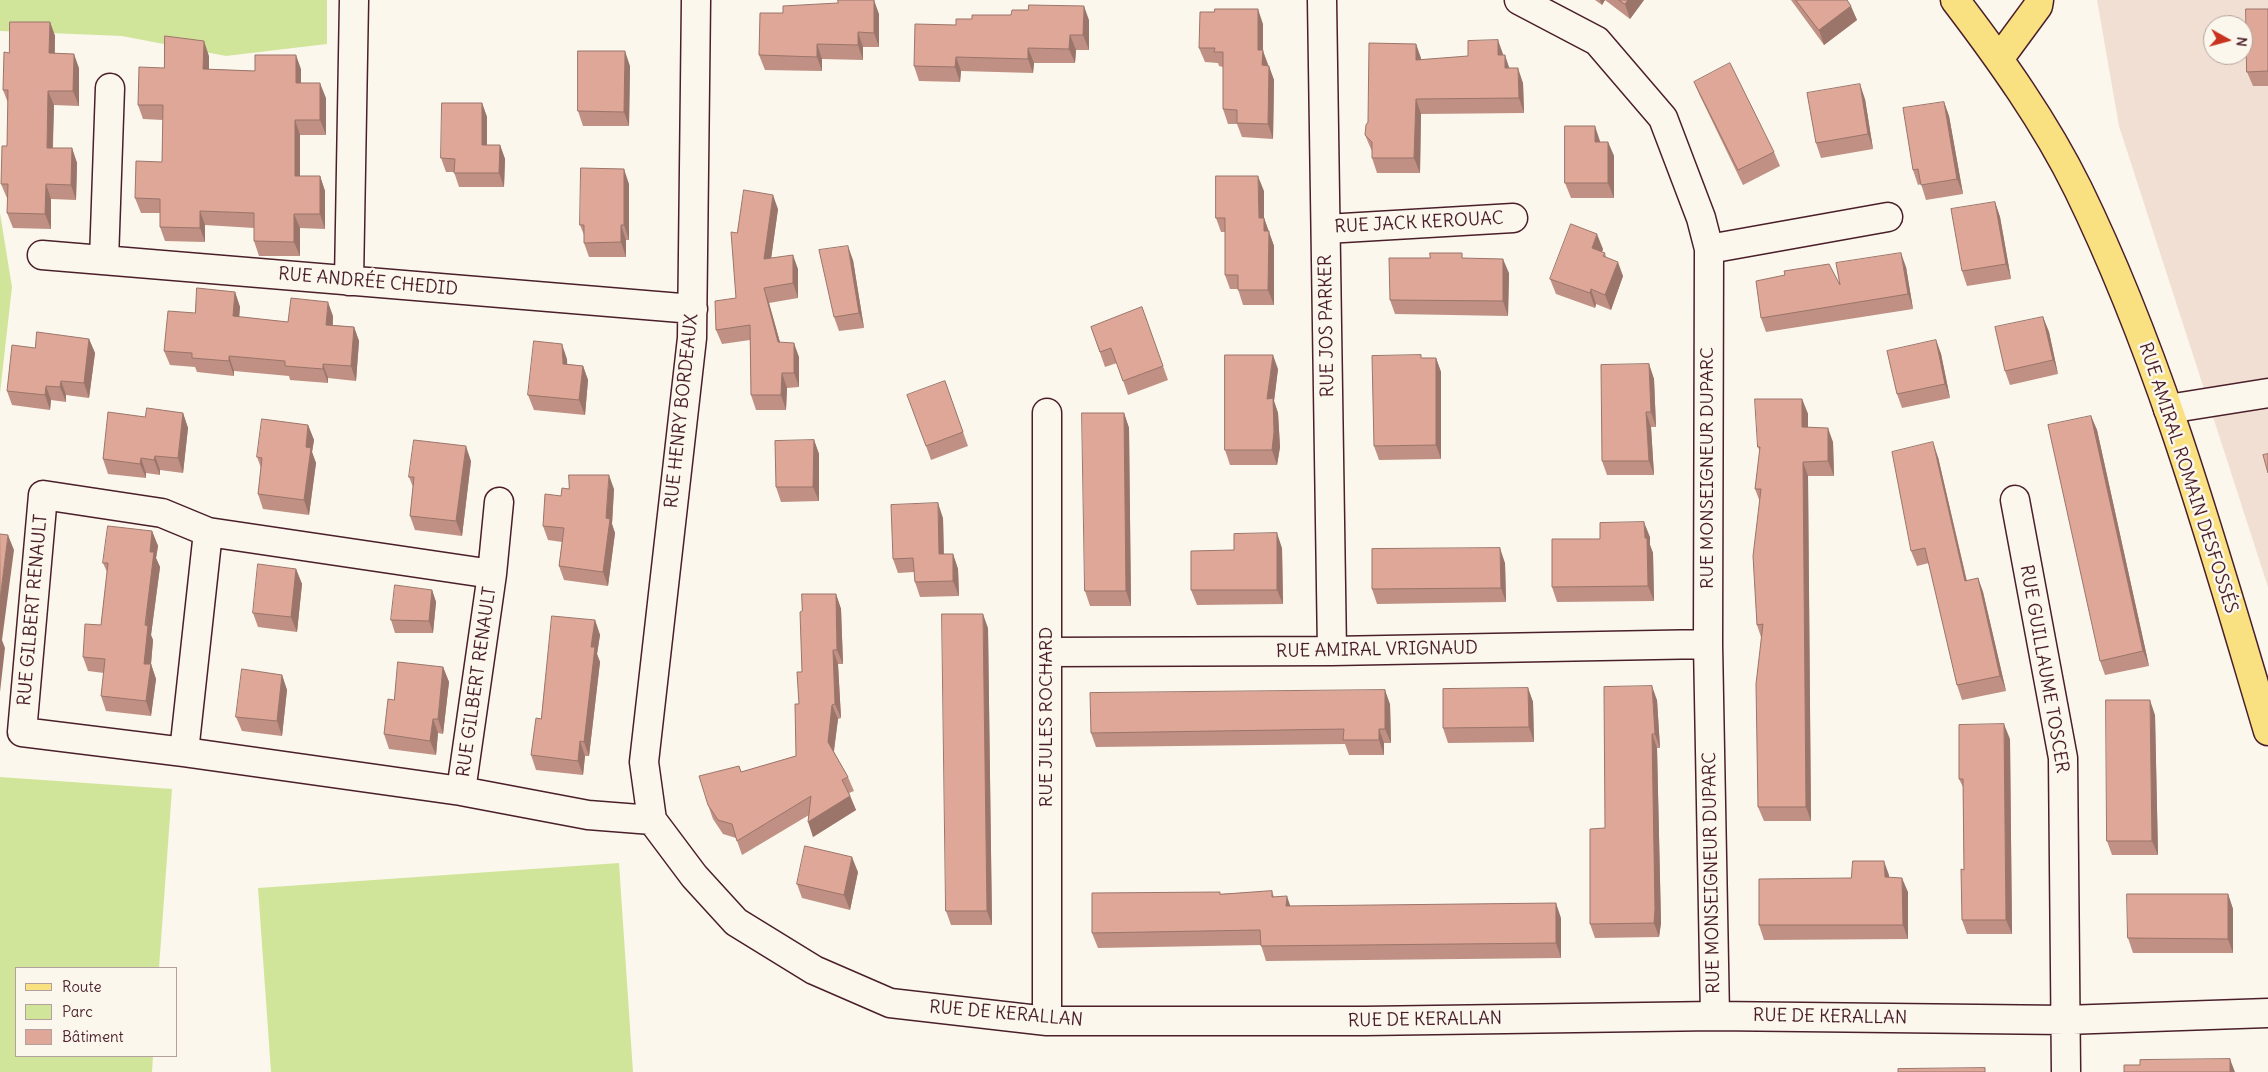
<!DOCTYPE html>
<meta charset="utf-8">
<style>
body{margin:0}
#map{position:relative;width:2268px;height:1072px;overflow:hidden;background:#fbf7ec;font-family:Delius,sans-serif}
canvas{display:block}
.legend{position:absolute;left:15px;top:967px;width:162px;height:90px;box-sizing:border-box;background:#fbf7ec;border:1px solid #b4a19f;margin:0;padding:6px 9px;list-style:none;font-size:15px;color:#4a1f2b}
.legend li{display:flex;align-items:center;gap:10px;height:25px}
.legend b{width:25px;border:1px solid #b4a19f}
.north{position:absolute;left:2203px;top:15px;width:50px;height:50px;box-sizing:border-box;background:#fbf7ec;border:1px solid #b4a19f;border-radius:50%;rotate:97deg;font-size:14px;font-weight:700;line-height:20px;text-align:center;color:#4a1f2b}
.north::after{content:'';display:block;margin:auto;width:18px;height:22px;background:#c8321e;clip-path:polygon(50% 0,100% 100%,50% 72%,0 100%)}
</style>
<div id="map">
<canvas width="2268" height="1072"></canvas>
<ul class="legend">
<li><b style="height:6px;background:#f9e181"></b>Route</li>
<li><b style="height:14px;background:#d1e59a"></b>Parc</li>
<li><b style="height:14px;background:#dea798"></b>Bâtiment</li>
</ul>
<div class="north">N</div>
</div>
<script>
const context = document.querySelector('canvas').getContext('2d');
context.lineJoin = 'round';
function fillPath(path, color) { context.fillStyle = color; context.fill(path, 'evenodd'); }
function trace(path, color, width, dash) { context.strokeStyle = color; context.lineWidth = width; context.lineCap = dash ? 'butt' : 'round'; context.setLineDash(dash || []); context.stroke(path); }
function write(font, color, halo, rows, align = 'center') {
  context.font = font + ' Delius,sans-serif'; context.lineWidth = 5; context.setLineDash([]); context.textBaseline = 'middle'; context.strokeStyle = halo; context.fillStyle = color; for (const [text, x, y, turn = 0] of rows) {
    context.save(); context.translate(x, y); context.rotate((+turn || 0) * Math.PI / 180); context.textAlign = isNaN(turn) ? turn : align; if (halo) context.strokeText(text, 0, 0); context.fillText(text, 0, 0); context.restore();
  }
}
fillPath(new Path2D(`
 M2097 0H2268V587L2119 126ZM2213 25H2243V55H2213Z`), '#f2dfd3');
fillPath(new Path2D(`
 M0 0H327V44L226 56 122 36 0 31Z
 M0 213 12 287 0 393Z
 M0 777 172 789 159 968H16V1056H153L152 1072H0Z
 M619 863 633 1072H271L258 888Z`), '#d1e59a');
const minor = new Path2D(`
 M696 0 692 338 644 762 652 820 694 876 736 922 814 970 890 1003 1047 1021H1365L1715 1016 2065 1020 2268 1013
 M1322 0 1332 651
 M1519 0 1597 41 1663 118 1701 218 1709 249 1708 644 1715 1016
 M1326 229 1513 218
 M1709 249 1888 217
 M42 255 693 309
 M104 260 110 88
 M349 281 354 0
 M2168 409 2268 393
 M1047 413V1021
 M2015 500 2063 758 2066 1072
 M492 574 499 502
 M1047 652 1332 651 1708 644
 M184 752 208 532
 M461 791 492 574 208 532 162 513 43 495 22 732 184 752 461 791 588 815 652 820`);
const major = new Path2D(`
 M1955 0C2000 59 2045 122 2078 189 2162 361 2213 547 2268 731
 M1999 59 2038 6 2039 0`);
trace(minor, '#4a1f2b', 31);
trace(major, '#4a1f2b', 31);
trace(minor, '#fbf7ec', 28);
trace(major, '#f9e181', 28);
fillPath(new Path2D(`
 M1595 0H1644L1630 19 1605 0 1602 5Z
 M1791 0H1847L1857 20 1824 45Z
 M2268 9V86H2253L2247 72Z
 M879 14V47H863V60L822 59V71L765 70 759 55Z
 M1089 20V50H1076L1075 63H1034L1033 73 961 71 960 82 919 81 914 66 956 25Z
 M50 22 55 36V53L79 68V106L54 105 53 148H72L77 163 76 200 51 199V229L13 228 7 213 8 198H7L1 184 7 146 8 103 3 90 9 53Z
 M1263 24V51L1274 80 1273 139 1242 137 1237 124H1228L1223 109V67L1219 66 1218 63 1205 62 1199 48Z
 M1416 44 1421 60 1503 55 1509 68 1523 83 1524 113 1421 114 1420 173H1377L1372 158V151L1371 149 1365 135 1368 122Z
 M209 56V69L255 71 301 69V83L326 98V135H300V176H320L325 191V229L300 228V256H259L254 241V228L205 225V242L165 241 160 227V213H141L135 198 162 162 163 120 143 119 138 105 164 68Z
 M630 66 629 126H583L578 111Z
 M1694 82 1774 152 1780 166 1743 185 1700 96Z
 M1865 99 1873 149 1821 158 1816 143Z
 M1944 102 1949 116 1963 194 1926 200 1921 184 1918 185 1913 170Z
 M482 103 487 117V145H500L505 159 504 187H459L454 172H446L441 158Z
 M1600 141V142H1608L1614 156V198H1571L1565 183Z
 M629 184V240H626V257H589L584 243V235L580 225Z
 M1264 191V218L1274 246V305H1243L1238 289H1230L1225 275V232H1221L1216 218Z
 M1995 202 2000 217 2011 279 1967 286 1962 271Z
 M778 209 771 258 798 269V298L769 303 780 342 799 357V387L787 388 786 410H756L751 395 750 340 722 344 716 330 736 298 737 233Z
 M1603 249 1602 252 1605 253 1606 257 1623 276 1611 310 1596 304 1595 308 1556 294 1550 279Z
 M1464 258 1509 273 1508 316 1395 314 1390 300Z
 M853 260 864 328 839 331 834 317Z
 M1906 267 1913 309 1766 332 1761 318 1785 275 1840 285Z
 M235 292 240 307 239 317 288 322 333 316V325L354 327 359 341 356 381 328 378V383L290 380 289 376 234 371V376L197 372 195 367 170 365 164 351 195 313Z
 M1142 307 1168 380 1128 395 1117 363 1105 367 1091 327Z
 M2043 317 2049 332 2058 374 2010 385 2005 371Z
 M89 339 95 353 89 398 66 395V402L51 400 50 410 12 405 7 391 35 348Z
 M1936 340 1941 354 1950 398 1902 408 1897 394Z
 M1422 358H1436L1441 372V459L1379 460 1374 446Z
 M567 359V364L583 366 588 380 585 415 534 410 528 395Z
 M1649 364 1654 379 1656 427H1651L1654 475H1607L1602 461Z
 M1278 369 1274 401 1278 413 1280 447 1277 465H1230L1225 450Z
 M945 381 968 446 931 460 926 446Z
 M1802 399 1808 414V427L1833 442 1834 476H1808L1811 821H1764L1758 807 1761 637 1757 625 1760 502 1755 489 1760 452 1758 447Z
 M183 413 188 428 183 473 160 470V475L146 473V478L108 474 103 459 145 417Z
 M1124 413 1129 428 1131 606H1090L1085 591Z
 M2091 416 2097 430 2149 666 2105 675 2100 661Z
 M308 425 314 440 312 452 316 463 309 515 263 509 258 494 261 468 257 457Z
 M814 440 819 454V501L781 502 776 487Z
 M1938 457 1967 581 1978 578 1983 592 2006 691 1962 700 1957 685 1929 563 1917 566 1911 551Z
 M471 461 462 536 415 530 410 516 413 487 409 477Z
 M569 489H614L612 524 615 533 608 586 564 580 559 566 562 542 548 540 543 526 561 496Z
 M943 518 944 554H953L958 569 959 596 920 597 915 582 914 572 898 573 893 559Z
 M152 531 158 546 156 558 160 567 151 635 153 640 151 664 156 679 151 716 106 711 101 696 104 673 88 671 83 657 101 625 107 572 103 563Z
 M1650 537V545L1653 553 1654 601 1557 602 1552 587Z
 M1282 548 1283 604 1197 605 1191 590 1234 550Z
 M1505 563 1506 602 1377 604 1372 589Z
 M296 569 302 584 297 632 258 627 253 613Z
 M432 590 436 602 433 633H395L391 620Z
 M836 594 841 609 843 664H838L841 718 838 719 834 752 848 777 854 791 849 793 856 810 813 837 809 815 742 855 736 838 723 834 713 819 708 805 739 766 741 772 796 756 799 704 802 672V611Z
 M595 620 600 635 597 654 600 662 589 756H585L583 775 536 770 531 755 541 719Z
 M988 628 992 925H951L946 911Z
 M443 667 449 682 443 734 438 733 436 755 389 749 384 734 394 700Z
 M282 675 287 690 282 736 242 731 236 717Z
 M1528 688 1533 702 1534 742 1448 743 1443 728Z
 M1657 700 1660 748H1657L1661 923 1659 937 1595 938 1590 924 1605 828Z
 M1390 704 1391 743H1384V755H1349L1345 744 1096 747 1091 733Z
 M2155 715 2158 855H2112L2107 841Z
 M2010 739 2012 934H1967L1962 920 1964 870 1963 787 1959 779Z
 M858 872 850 910 802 898 797 884Z
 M1889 875V877L1908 892V939L1764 940 1759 925 1851 878Z
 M1272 891 1274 897 1290 906 1561 918V958L1266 961 1261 945 1098 948 1092 933 1220 892V894Z
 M2228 894 2233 909V953H2133L2128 938Z`), '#bf9083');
fillPath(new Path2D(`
 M874 0 879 14V47L874 33Z
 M1600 0H1605L1602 5Z
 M1628 0H1644L1630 19 1625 4Z
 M1084 6 1089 20V50L1083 35Z
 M1851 6 1857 20 1824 45 1819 30Z
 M1258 9 1263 24V51L1268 65 1267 80 1258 50Z
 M50 22 55 36 54 68 49 53Z
 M858 32 863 47V60L858 45Z
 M1070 35 1076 50 1075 63 1069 49Z
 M1498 40 1503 54 1504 69 1498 55Z
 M204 41 209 56V84L203 69Z
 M817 44 822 59V71L817 57Z
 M1416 44 1421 58V75L1416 60Z
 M1028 48 1034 63 1033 73 1028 59Z
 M625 51 630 66 629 126 624 112Z
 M74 54 79 68V106L73 91Z
 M296 55 301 69V98L296 83Z
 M1505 55 1510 70 1505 68Z
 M956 57 961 71 960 82 955 67Z
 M1269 66 1274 80 1273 139 1268 124Z
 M1518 68 1523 83 1524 113 1519 98Z
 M320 83 326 98V135L320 120Z
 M1860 84 1865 99 1873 149 1868 134Z
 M48 91 54 105 52 162 47 148Z
 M1416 99 1421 114 1420 173 1414 158Z
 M1944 102 1949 116 1963 194 1957 179Z
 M482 103 487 117V158L482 145Z
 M295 120 300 135V191L295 176Z
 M1595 126 1600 141 1601 156 1595 142Z
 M1608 142 1614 156V198L1608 183Z
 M500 145 505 159 504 187 499 173Z
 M72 148 77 163 76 200 71 185Z
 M624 169 629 184V240L624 225Z
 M320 176 325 191V229L320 214Z
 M1258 176 1264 191V218L1274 246V305L1268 290 1259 218Z
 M46 184 51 199V229L45 214Z
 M773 195 778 209 769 274 764 259Z
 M1995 202 2000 217 2011 279 2006 264Z
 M200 211 205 225V242L200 228Z
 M294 214 300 228V256L294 242Z
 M621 225 626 240V257L621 242Z
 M1597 234 1603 249 1598 263 1592 248Z
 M848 246 853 260 864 328 859 313Z
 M1901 253 1906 267 1913 309 1908 294Z
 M793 255 798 269V298L793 283Z
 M1503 259 1509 273 1508 316 1503 301Z
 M1618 262 1623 276 1611 310 1605 295Z
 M764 288 769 303 784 357 778 342Z
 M1591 289 1596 304 1595 308 1590 293Z
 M235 292 240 307 238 331 233 316Z
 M328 302 333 316 332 339 326 325Z
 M2043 317 2049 332 2058 374 2053 360Z
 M354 327 359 341 356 381 351 366Z
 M89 339 95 353 89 398 84 383Z
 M1936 340 1941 354 1950 398 1945 384Z
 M794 343 799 357V387L794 373Z
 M562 344 567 359 568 378 563 364Z
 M1273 355 1278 369 1274 401 1278 413 1280 447 1277 465 1272 450 1267 399Z
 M229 356 234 371V376L229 361Z
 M1436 358 1441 372V459L1436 445Z
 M323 364 328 378V383L323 369Z
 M1649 364 1654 379 1656 427 1651 412Z
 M583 366 588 380 585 415 579 400Z
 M782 373 787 388 786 410 781 395Z
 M61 381 66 395V402L60 387Z
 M46 386 51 400 50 410 45 395Z
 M1802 399 1808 414V442L1802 427Z
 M1646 412 1651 427 1654 475 1649 461Z
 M183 413 188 428 183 473 178 458Z
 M1124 413 1129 428 1131 606 1126 591Z
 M2091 416 2097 430 2149 666 2143 651Z
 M308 425 314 440 312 452 316 463 309 515 304 500 306 447Z
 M1828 428 1833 442 1834 476 1828 461Z
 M814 440 819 454V501L813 487Z
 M1933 442 1938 457 1970 596 1965 581Z
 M466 446 471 461 462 536 456 521Z
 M155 456 160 470V475L154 460Z
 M141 458 146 473V478L140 464Z
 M1803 462 1808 476 1811 821 1806 807Z
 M609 475 614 489 612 524 615 533 608 586 603 572Z
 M938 503 943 518 944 569 939 554Z
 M1644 522 1650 537V545L1653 553 1654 601 1648 586Z
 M152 531 158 546 156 558 160 567 151 635 153 640 151 664 156 679 151 716 146 701 144 664 150 552Z
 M1277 533 1282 548 1283 604 1277 590Z
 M8 535 14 550 2 640 5 648 0 692V600Z
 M1500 548 1505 563 1506 602 1501 588Z
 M953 554 958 569 959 596 953 581Z
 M296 569 302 584 297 632 291 617Z
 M1978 578 1983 592 2006 691 2000 676Z
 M432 590 436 602 433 633 429 621Z
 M836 594 841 609 843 664 837 650Z
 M983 614 988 628 992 925 987 911Z
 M595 620 600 635 597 654 600 662 589 756 584 742 591 647Z
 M833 650 838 664 841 718 835 704Z
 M443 667 449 682 443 734 438 719Z
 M282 675 287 690 282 736 277 721Z
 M1652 686 1657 700 1660 748 1655 734Z
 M1528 688 1533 702 1534 742 1529 727Z
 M1385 690 1390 704 1391 743 1385 729Z
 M2150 700 2155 715 2158 855 2152 841Z
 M832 705 838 719 833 756 828 742Z
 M433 719 438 733 436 755 430 741Z
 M2004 724 2010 739 2012 934 2006 920Z
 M1379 729 1384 743V755L1379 740Z
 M1652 734 1657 748 1661 923 1659 937 1654 923Z
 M580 741 585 756 583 775 578 761Z
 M850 796 856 810 813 837 808 822Z
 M852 857 858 872 850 910 844 895Z
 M1884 861 1889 875 1890 892 1885 877Z
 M1902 878 1908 892V939L1903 925Z
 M2228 894 2233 909V953L2228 939Z
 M1287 896 1292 911 1286 906Z
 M1556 903 1561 918V958L1556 943Z
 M2230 1059 2235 1072H2230Z`), '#9b756a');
const building = new Path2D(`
 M838 0H874V33L858 32V45L817 44V57L759 55 760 13H783V6L838 3Z
 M1619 0H1628L1625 4Z
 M1796 0H1847L1851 6 1819 30Z
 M1029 5 1084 6 1083 35H1070L1069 49 1028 48V59L956 57 955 67 914 66 915 24 956 25V19H972V15H1011L1012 10H1028Z
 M1215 9H1258V50H1263L1262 65 1269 66 1268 124 1237 123V110L1223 109V52H1214L1215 48H1199L1200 12H1214Z
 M2246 9H2268V71L2247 72Z
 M10 22H50L49 53 74 54 73 91H48L47 148H72L71 185 46 184 45 214 7 213 8 184H1L2 146H7L8 90H3L4 52 9 53Z
 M165 36 204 41 203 69 255 71V55H296V83H320V120H295V176H320V214H294V242L254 241V213L200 211V228L160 227V199L135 198 136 161 162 162 163 105H138L139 67 164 68Z
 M1498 40V55H1505V68H1518L1519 98 1416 99 1414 158H1372V142L1365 135 1366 125 1368 122 1369 43 1416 44V60L1468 56V41Z
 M578 51H625L624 112 578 111Z
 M1730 63 1774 152 1738 170 1694 82Z
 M1860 84 1868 134 1816 143 1807 93Z
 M1944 102 1957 179 1921 185 1918 169 1913 170 1903 108Z
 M442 103H482V145H500L499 173H454L455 159 441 158Z
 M1565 126H1595V142H1608V183H1565Z
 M581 168 624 169V225H621V242L584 243V225H580Z
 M1216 176H1258L1259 218H1264V231H1269L1268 290H1238V275H1225V218H1216Z
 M744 190 773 195 764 259 793 255V283L764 288 778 342 794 343V373H782L781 395H751L750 325 716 330 715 301 736 298 731 232 737 233Z
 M1995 202 2006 264 1962 271 1951 209Z
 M1571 224 1597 234 1592 248 1605 253 1603 256 1618 262 1605 295 1591 289 1590 293 1550 279Z
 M848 246 859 313 834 317 819 250Z
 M1430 253H1462V258L1503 259V301L1390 300 1389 258H1430Z
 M1901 253 1908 294 1761 318 1756 281 1785 275 1784 271 1829 264 1840 285 1836 263Z
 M197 288 235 292 233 316 288 322 291 298 328 302 326 325 354 327 351 366 323 364V369L285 366V361L229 356V361L192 358V353L164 351 168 311 195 313Z
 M1142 307 1163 366 1123 381 1111 348 1100 352 1091 327Z
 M2043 317 2053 360 2005 371 1995 327Z
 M37 332 89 339 84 383 61 381 60 387 46 386 45 395 7 391 12 345 35 348Z
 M1936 340 1945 384 1897 394 1887 351Z
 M534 341 562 344 563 364 583 366 579 400 528 395Z
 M1225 355H1273L1267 399 1273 398 1274 432 1272 450H1225Z
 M1421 355V358H1436V445L1374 446 1372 356Z
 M1649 364 1651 412H1646L1649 461H1602L1601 365Z
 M945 381 963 432 926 446 907 395Z
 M1755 399H1802V427L1828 428V461L1803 462 1806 807H1758L1756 684 1763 624 1757 625 1753 556 1761 489H1755L1760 447H1758Z
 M147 408 183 413 178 458 155 456 154 460 141 458 140 464 103 459 108 412 145 417Z
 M1082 413H1124L1126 591H1085Z
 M2091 416 2143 651 2100 661 2048 425Z
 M262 419 308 425 306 447 311 448 304 500 258 494 262 458 257 457Z
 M414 440 466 446 456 521 410 516 414 477H409Z
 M814 440 813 487H776L775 441Z
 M1933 442 1965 581 1978 578 2000 676 1957 685 1925 548 1911 551 1892 452Z
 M2268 454V473L2263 455Z
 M569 475H609L606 518 610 519 603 572 559 566 564 528 543 526 545 494 561 496 562 488 569 489Z
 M938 503 939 554H953V581L915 582 913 558 893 559 891 505Z
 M1644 522 1645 538H1647L1648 586 1552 587V539H1600V523Z
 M108 526 152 531 150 552H154L145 625 148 626 144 664H151L146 701 101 696 105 659 83 657 85 624 101 625 108 563H103Z
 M1277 533V590H1191V551L1234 550V534Z
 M0 534 8 535 0 600Z
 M1500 548 1501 588 1372 589V549Z
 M258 564 296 569 291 617 253 613Z
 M395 585 432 590 429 621 391 620Z
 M802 594H836L837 650H833L835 704 832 705 828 742 848 777 842 780 850 796 808 822 811 796 737 841 732 824 718 820 708 805 699 776 739 766 741 772 796 756 795 704H799L797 672H802L800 612 802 611Z
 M942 614H983L987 911H946Z
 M552 616 595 620 591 647H595L584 742 580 741 578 761 531 755 536 718 541 719Z
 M398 662 443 667 438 719H433L430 741 384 734 388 699 394 700Z
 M242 669 282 675 277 721 236 717Z
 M1652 686 1655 734H1652L1655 909 1654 923 1590 924V829L1605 828 1604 687Z
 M1528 688 1529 727 1443 728V689Z
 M1385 690V729H1379V740H1343L1344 729 1091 733 1090 693Z
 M2106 700H2150L2152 841H2107Z
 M2004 724 2006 920H1962L1961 869 1964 870 1963 779H1959V725Z
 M805 846 852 857 844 895 797 884Z
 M1853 861H1884L1885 877 1902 878 1903 925H1759V879L1851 878Z
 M1272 891V897L1287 896 1286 906 1556 903V943L1261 946 1260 930 1092 933V893L1220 892V894Z
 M2127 894H2228V939L2128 938Z
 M2230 1059V1072H2124V1065H2140V1060Z
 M1985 1068V1072H1898V1069Z`);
fillPath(building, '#dea798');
trace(building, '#9b756a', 1);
write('18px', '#4a1f2b', '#fbf7ec', [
 ["RUE JACK KEROUAC",1419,223,-3],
 ["RUE ANDRÉE CHEDID",368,282,5],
 ["RUE JOS PARKER",1327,326,-91],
 ["RUE HENRY BORDEAUX",682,411,-84],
 ["RUE MONSEIGNEUR DUPARC",1708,468,-90],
 ["RUE AMIRAL ROMAIN DESFOSSÉS",2188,478,72],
 ["RUE GILBERT RENAULT",33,610,-85],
 ["RUE AMIRAL VRIGNAUD",1377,650,-1],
 ["RUE GUILLAUME TOSCER",2044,669,80],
 ["RUE GILBERT RENAULT",477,682,-82],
 ["RUE JULES ROCHARD",1047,717,-90],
 ["RUE MONSEIGNEUR DUPARC",1712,873,-91],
 ["RUE DE KERALLAN",1006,1014,5],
 ["RUE DE KERALLAN",1830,1017,1],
 ["RUE DE KERALLAN",1425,1020,-1]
]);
</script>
